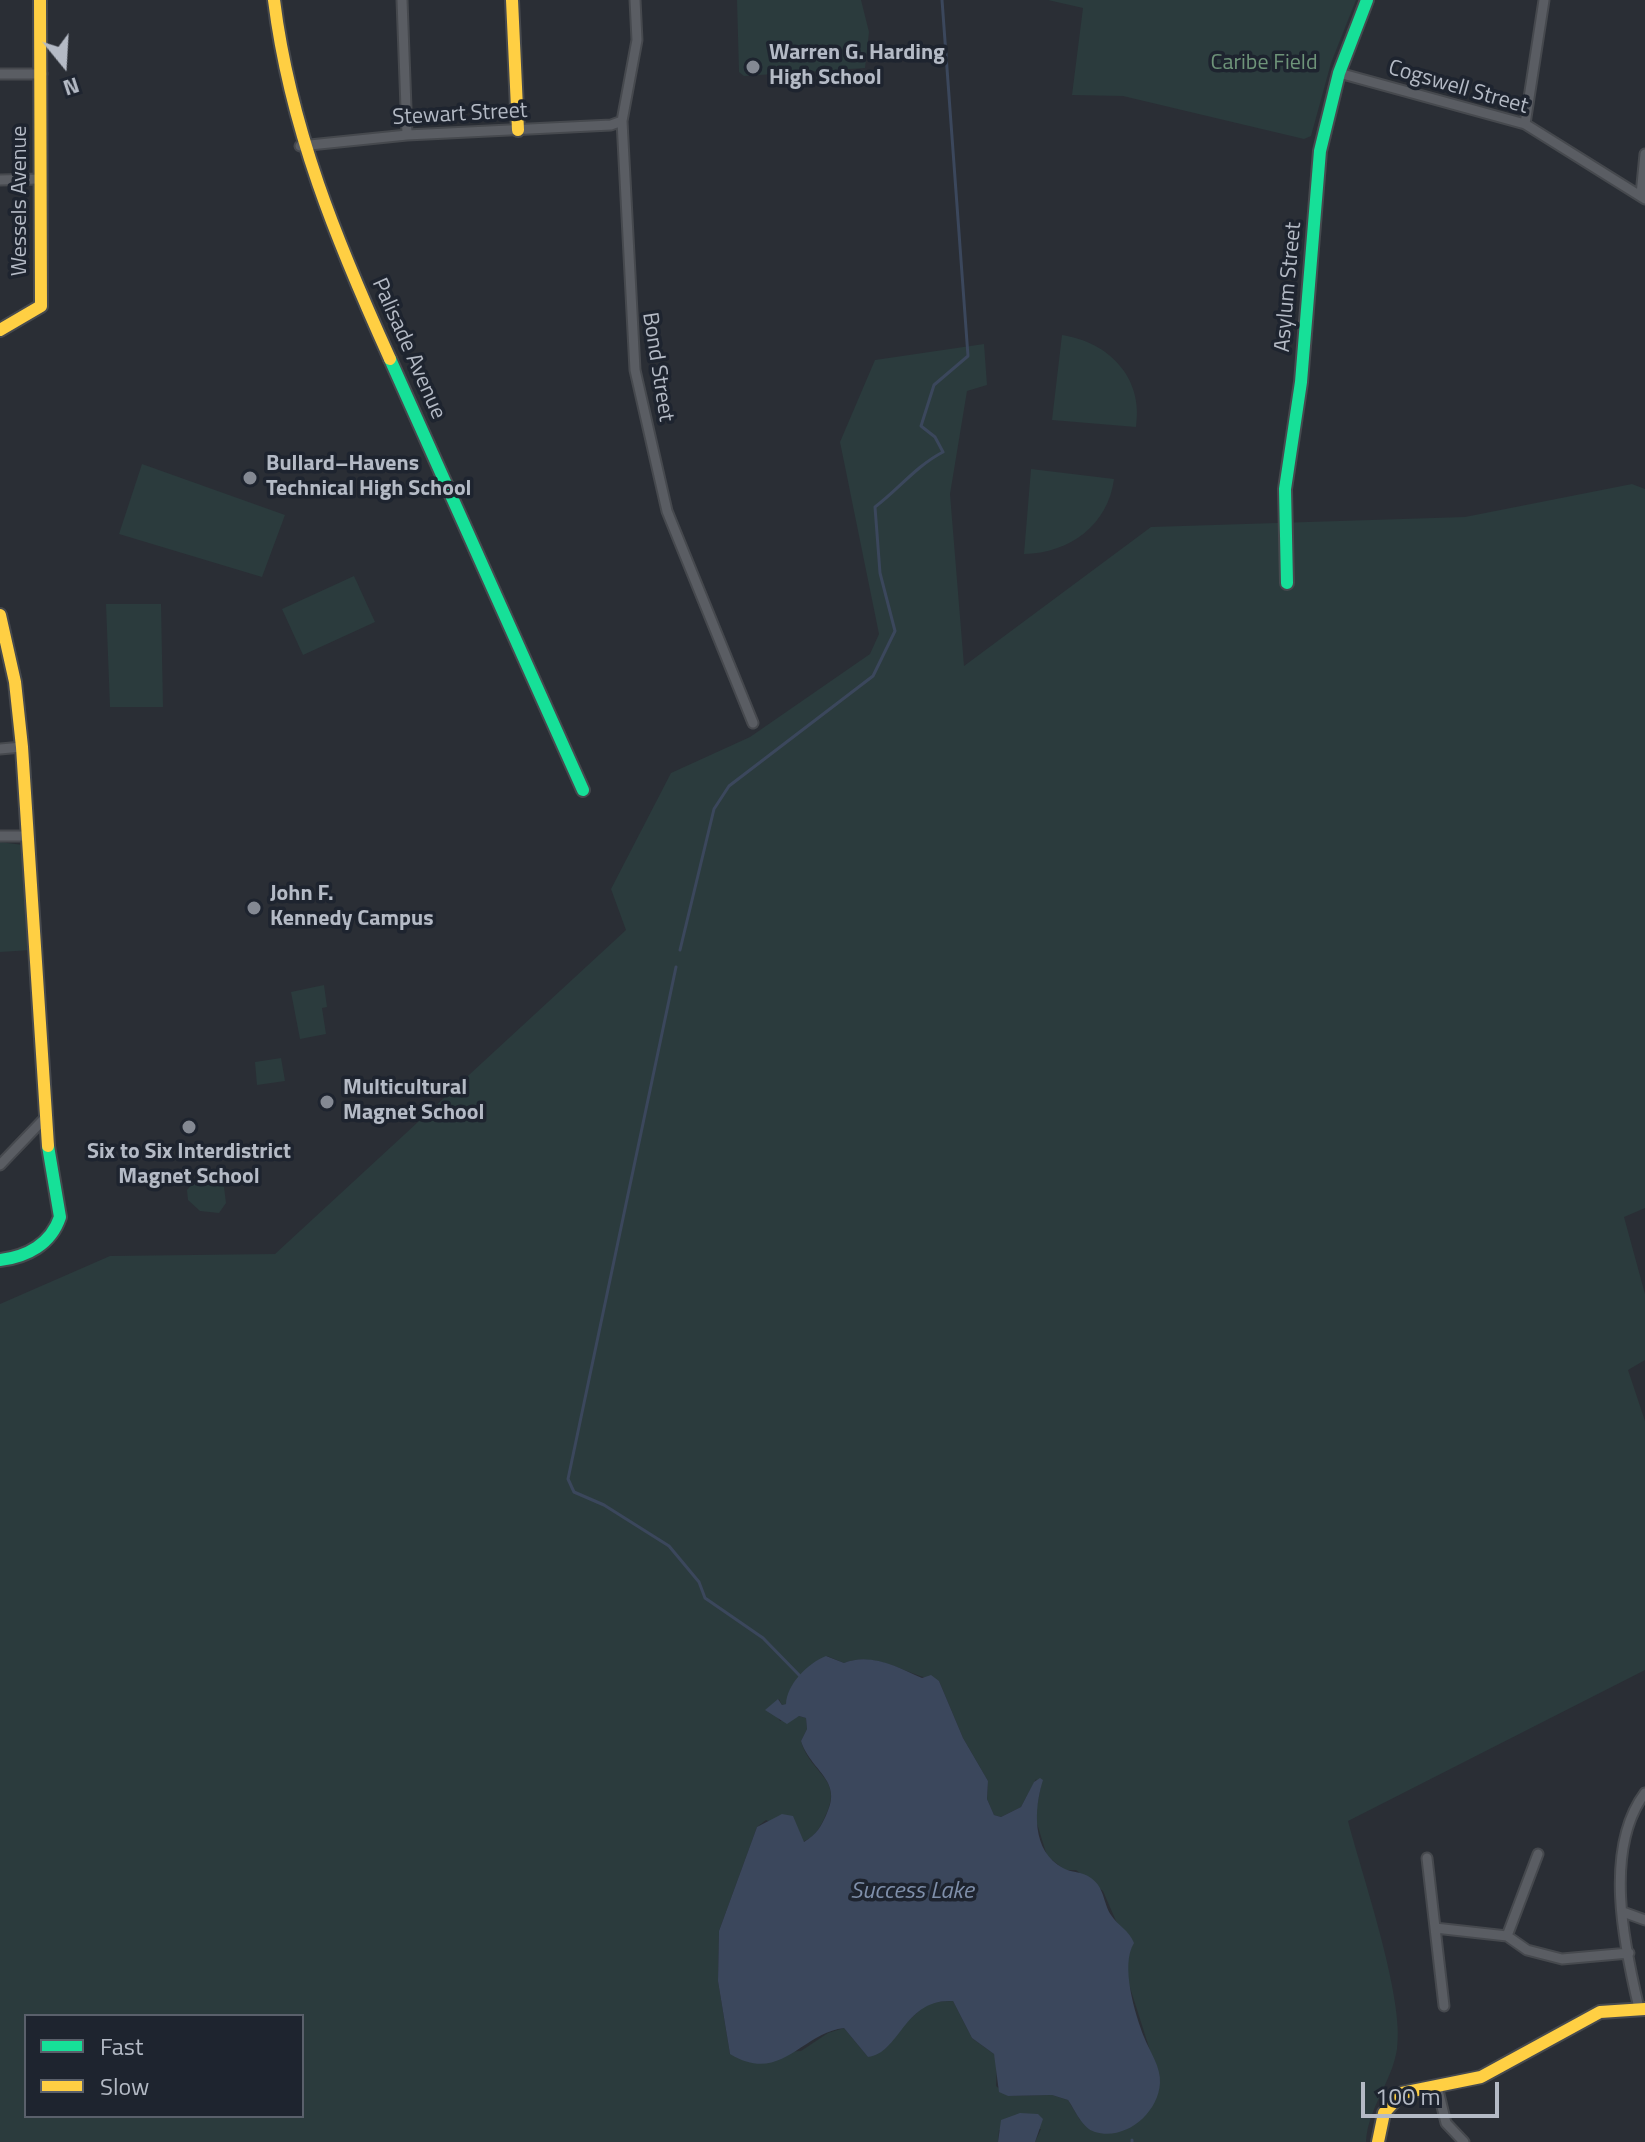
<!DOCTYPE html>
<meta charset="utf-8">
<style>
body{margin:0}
#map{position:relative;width:1645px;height:2142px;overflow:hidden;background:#2a2e35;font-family:"Titillium Web",sans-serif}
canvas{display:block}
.legend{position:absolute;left:24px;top:2014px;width:280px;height:104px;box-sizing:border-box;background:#1e242f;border:2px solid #5a606b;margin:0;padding:10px 14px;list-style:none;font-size:24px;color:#b4bac5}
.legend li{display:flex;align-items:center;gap:16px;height:40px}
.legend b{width:40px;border:2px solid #5a606b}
.north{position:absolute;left:24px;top:24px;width:80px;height:80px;-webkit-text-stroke:6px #1e242f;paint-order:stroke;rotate:162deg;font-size:22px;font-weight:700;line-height:32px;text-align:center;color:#b4bac5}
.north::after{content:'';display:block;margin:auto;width:28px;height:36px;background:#b4bac5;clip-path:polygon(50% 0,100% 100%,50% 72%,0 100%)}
.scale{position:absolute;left:1361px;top:2082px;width:138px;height:36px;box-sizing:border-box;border:4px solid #b4bac5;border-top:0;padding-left:10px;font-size:24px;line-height:28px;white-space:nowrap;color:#b4bac5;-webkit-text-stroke:6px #1e242f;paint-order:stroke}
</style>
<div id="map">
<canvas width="1645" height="2142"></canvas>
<ul class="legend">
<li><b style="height:10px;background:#16e098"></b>Fast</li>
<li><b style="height:10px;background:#ffcf43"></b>Slow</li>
</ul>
<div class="north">N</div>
<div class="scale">100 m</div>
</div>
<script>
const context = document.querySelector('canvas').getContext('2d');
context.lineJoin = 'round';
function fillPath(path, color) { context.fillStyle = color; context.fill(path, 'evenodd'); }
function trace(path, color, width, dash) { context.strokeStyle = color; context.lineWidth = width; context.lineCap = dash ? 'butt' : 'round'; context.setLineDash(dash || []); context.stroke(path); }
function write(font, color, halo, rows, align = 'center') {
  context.font = font + ' "Titillium Web",sans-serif'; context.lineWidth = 7; context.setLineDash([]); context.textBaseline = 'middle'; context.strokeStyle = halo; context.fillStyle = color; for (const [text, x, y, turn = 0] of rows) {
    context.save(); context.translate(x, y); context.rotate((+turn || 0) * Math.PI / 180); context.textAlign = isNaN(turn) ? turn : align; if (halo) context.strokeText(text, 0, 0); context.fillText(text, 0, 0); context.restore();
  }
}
fillPath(new Path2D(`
 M737 0H861L869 32 865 68 744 76 739 72Z
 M1048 0H1356L1331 63 1311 136 1304 139 1123 96 1072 95 1083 8Z
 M1062 335C1108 342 1144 377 1136 427L1052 420Z
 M984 344 987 385 967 391 950 494 964 666 1151 527 1465 517 1632 484 1645 489V1208L1624 1217 1645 1294V1360L1628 1370 1645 1421V1670L1348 1821C1362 1875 1405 1999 1397 2049 1392 2082 1368 2108 1366 2142H1035L1041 2129 999 2130 998 2142H0V1304L110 1256 275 1254 626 930 611 889 671 773 750 737 870 654 879 634 840 442 875 360ZM827 1656 844 1663C876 1650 908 1676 939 1681L963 1738 988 1781 987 1799 994 1815 1001 1817 1021 1807 1036 1779 1041 1786 1035 1817 1047 1856 1065 1870H1076L1103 1891 1129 1951 1126 1975 1160 2082 1080 2120 1068 2100 1052 2095 1008 2096 996 2086 997 2061 994 2054 972 2038 953 2001 929 2002 898 2030 886 2048 868 2057 844 2028 828 2033 801 2051 730 2054 718 1981 719 1931 757 1827 766 1820 803 1842C815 1836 818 1831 824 1819 846 1778 811 1776 801 1741L807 1729 806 1718 799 1716 780 1721 775 1713 766 1710 779 1699 782 1705 786 1704ZM26 2016H302V2116H26Z
 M142 464 285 515 262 577 119 534Z
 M1031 469 1114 479C1108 525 1070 553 1024 554Z
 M354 576 375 622 303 655 282 609Z
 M106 604H161L163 707H110Z
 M0 842 23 845 31 950 0 952Z
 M324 985 327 1007 322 1008 326 1034 300 1039 291 992Z
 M281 1058 285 1081 257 1085 255 1062Z
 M194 1182H216L224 1187 226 1203 219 1213 200 1211 188 1200 187 1190Z`), '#2b3b3d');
fillPath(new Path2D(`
 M826 1656 844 1663C870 1652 898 1667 922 1678L931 1675 939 1681 963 1738 988 1781 987 1799 994 1815 1001 1817 1021 1807 1034 1782 1040 1778 1043 1780C1034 1809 1031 1851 1063 1868 1071 1873 1082 1871 1091 1878 1105 1888 1103 1903 1111 1915 1118 1926 1129 1930 1134 1943 1120 1965 1135 2014 1144 2037 1150 2052 1161 2067 1160 2083 1158 2114 1125 2141 1095 2132 1082 2128 1075 2110 1068 2100L1052 2095 1008 2096 999 2092 994 2054 972 2038 953 2001C904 1998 900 2053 868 2057L844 2028C801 2033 781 2085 730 2054L718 1981 719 1931 757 1827 782 1814 793 1816 804 1842C817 1834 821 1827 827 1813 843 1780 810 1770 801 1741L807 1729 806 1718 799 1716 787 1724 765 1710 778 1699 782 1705 786 1704C787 1684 808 1663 826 1656Z
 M1020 2113 1038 2114 1043 2119 1035 2142H998L1001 2120Z`), '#3b475c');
trace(new Path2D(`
 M680 950 714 809 729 786 873 676 895 631 880 573 875 507C899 489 916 466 943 452L935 437 921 426 934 385 968 356 942 0
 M676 967 568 1479 574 1492 604 1505 669 1546 699 1582 705 1598 763 1638 800 1676
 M1132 2140V2142`), '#3b475c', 3);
const street = new Path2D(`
 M402 0 407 135
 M635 0 637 40 622 121 635 370 667 511 753 723
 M1339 73 1525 124 1645 199
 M0 74H42
 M1525 124 1544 0
 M300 146 407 135 611 125 622 121
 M0 180 40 179
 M1641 195 1645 154
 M0 749 22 747
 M0 836H28
 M0 1165 44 1119
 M1427 1858 1444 2006
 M1623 1912 1645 1920
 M1435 1928 1507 1936 1527 1950 1562 1959 1629 1953
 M1507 1936 1538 1854
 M1639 2008C1624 1945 1603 1849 1645 1793
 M1437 2086 1446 2123 1464 2142`);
const fast = new Path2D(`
 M390 359 583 790
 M1287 583 1285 489 1301 382 1320 151 1339 73 1367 0
 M0 1260C27 1257 51 1244 60 1217L48 1146`);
const slow = new Path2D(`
 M274 0C290 128 337 242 390 359
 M512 0 518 130
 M0 330 41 306 40 0
 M0 615 15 682 22 747 48 1146
 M1378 2142 1384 2113 1402 2093 1481 2077 1600 2012 1645 2009`);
trace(street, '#46494e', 13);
trace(fast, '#46494e', 16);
trace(slow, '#46494e', 16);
trace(street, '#5a5d63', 9);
trace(fast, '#16e098', 12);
trace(slow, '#ffcf43', 12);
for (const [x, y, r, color] of [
 [753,67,8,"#848993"],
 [250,478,8,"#848993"],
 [254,908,8,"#848993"],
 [327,1102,8,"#848993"],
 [189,1127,8,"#848993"]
]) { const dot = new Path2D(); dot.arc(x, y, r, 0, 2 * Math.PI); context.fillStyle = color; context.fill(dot); trace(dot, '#1e242f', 3); }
write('bold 22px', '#b4bac5', '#1e242f', [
 ["Warren G. Harding",769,54],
 ["High School",769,79],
 ["Bullard–Havens",266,465],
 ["Technical High School",266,490],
 ["John F.",270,895],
 ["Kennedy Campus",270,920],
 ["Multicultural",343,1089],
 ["Magnet School",343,1114],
 ["Six to Six Interdistrict",189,1153,"center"],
 ["Magnet School",189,1178,"center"]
], 'left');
write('22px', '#6e9479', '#1e242f', [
 ["Caribe Field",1264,64]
]);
write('22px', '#b4bac5', '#1e242f', [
 ["Cogswell Street",1458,88,16],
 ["Stewart Street",460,115,-3],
 ["Wessels Avenue",21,201,-90],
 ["Asylum Street",1289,287,-85],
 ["Palisade Avenue",408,349,66],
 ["Bond Street",657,367,81]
]);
write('italic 24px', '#7f8faa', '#1e242f', [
 ["Success Lake",912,1892]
]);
</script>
